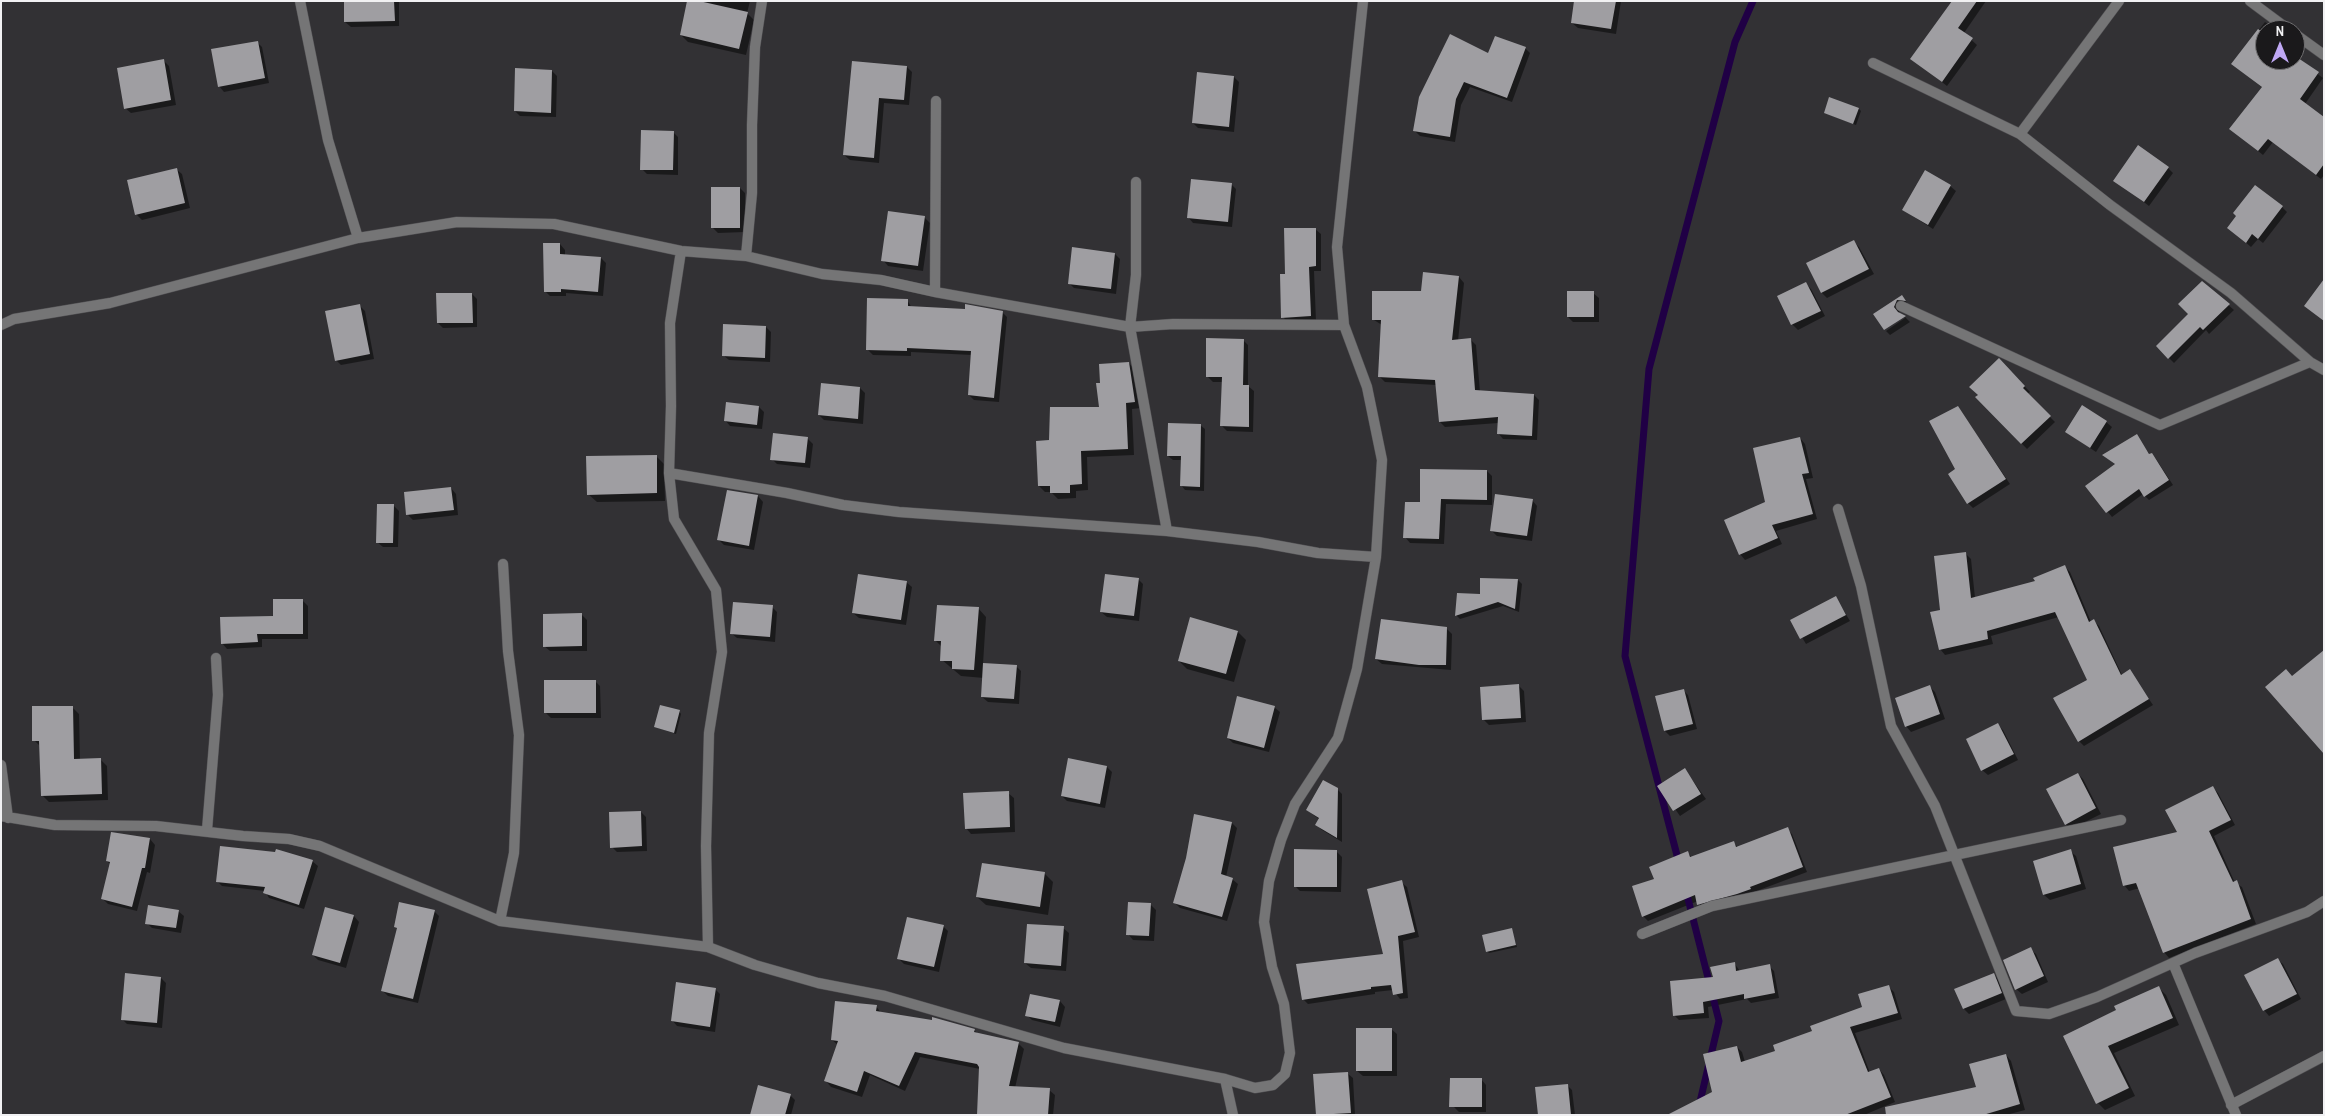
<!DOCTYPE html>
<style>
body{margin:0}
#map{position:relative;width:2325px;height:1116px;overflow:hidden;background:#323134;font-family:"Archivo Narrow",sans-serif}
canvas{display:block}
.frame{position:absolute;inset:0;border:2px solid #f1f1f3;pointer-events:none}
.north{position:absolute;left:2255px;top:20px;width:50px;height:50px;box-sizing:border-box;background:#1a191b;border:1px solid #706f71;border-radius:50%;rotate:0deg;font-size:14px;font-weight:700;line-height:20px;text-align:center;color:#f1f1f3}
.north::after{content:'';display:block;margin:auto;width:18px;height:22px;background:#bfa8f4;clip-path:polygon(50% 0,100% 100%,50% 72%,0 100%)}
</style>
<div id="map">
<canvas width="2325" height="1116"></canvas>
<div class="frame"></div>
<div class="north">N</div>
</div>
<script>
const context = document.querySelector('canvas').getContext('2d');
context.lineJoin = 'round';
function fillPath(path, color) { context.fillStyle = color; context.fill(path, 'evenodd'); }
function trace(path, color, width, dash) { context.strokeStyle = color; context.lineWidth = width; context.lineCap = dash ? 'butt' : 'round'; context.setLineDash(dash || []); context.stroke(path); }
fillPath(new Path2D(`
 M345 1H399V26L351 27 345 22Z
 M688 1H750L747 13 754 20 746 55 688 42 681 35Z
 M1576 1H1621L1616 34 1578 28 1572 23Z
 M1953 1H1986L1964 33 1977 45 1947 86 1911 58Z
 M2265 22 2276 30H2265V60H2295V57L2323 78 2305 104 2324 119V175L2321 179 2273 142 2263 155 2236 133 2263 88 2232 64Z
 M257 42 262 47 269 83 224 92 219 86Z
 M1525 48 1530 53 1512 102 1470 87 1461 105 1455 142 1420 136 1415 131 1489 55Z
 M164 61 169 66 176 105 131 113 125 108Z
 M853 62 907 67 912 72 909 105 884 103 879 163 850 160 844 155Z
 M552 71 557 76 556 117 520 116 515 111Z
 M1234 77 1239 82 1234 132 1198 128 1193 123Z
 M1859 109 1861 111 1856 125 1825 113Z
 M673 132 678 137V175L647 174 642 169Z
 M2168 168 2173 173 2149 206 2115 180Z
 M176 169 182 174 190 208 142 220 136 214Z
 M1231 184 1236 189 1232 227 1193 223 1188 217Z
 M1950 186 1956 191 1933 229 1903 210Z
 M740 188 745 193V232L718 233 713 228Z
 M2282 207 2287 212 2263 243 2258 239 2251 247 2229 228Z
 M889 213 925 218 930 223 923 271 888 266 883 260Z
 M1315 229 1321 234V271H1314L1316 321 1288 322 1283 317 1286 275Z
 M1854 242 1859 247 1874 274 1827 298 1822 293 1808 264Z
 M560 244 565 250V256L601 258 606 263 603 296 566 293V296H550L545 291Z
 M1115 254 1120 259 1116 294 1074 288 1069 283Z
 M1459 277 1464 283 1458 341 1471 340 1476 345 1480 392 1534 395 1539 400 1537 440 1503 439 1498 433V423L1445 427 1440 422 1436 385 1385 382 1380 377 1382 325 1374 320 1422 292Z
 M2202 282 2234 310 2209 334 2206 330 2174 363 2157 346 2190 314Z
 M1806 284 1811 289 1825 316 1798 330 1792 324 1779 297Z
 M1593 293 1599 298V322H1573L1568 317Z
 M472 294 477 299V327L443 328 438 323Z
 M1901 296 1909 305H1903L1899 312 1900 315 1875 314Z
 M907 300 912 308 1002 312 1007 317 999 402 974 400 969 395 972 355 911 352V356L873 355 868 350Z
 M360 306 365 311 374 359 341 365 336 360Z
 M1904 316 1910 322 1890 335 1886 331 1905 318Z
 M766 327 771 332 770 362 729 360 723 355Z
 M1243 340 1248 345V386L1254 391 1253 432 1227 431 1222 426 1223 382H1213L1207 376Z
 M1999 360 2030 392 2027 394 2055 422 2027 449 1977 397Z
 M1129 363 1135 370 1141 408 1132 409 1134 455 1087 457 1088 490 1076 491V498L1058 499 1051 492H1045L1039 486 1051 441 1100 409 1102 384Z
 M860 388 865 393 863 424 824 420 819 415Z
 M759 407 764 412 762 429 730 426 725 420Z
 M1958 407 2010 484 1973 508 1968 503 1956 470Z
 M2106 422 2112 427 2096 452 2066 432Z
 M1200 425 1205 429 1204 491 1185 490 1181 485 1182 460H1173L1168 456Z
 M2137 436 2150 455 2156 459 2173 485 2149 500 2143 494 2112 517 2087 486 2116 465 2104 455Z
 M807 438 813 444 810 468 777 464 772 459Z
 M1800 438 1805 444 1813 478 1806 479 1817 519 1776 531 1782 544 1745 560 1740 554Z
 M656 456 664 464 665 501 597 502 588 494Z
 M1487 471 1492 476V505L1446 504 1444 544 1410 543 1405 537 1421 504Z
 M451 488 456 494 458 515 413 520 408 515Z
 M758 496 763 502 754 550 724 545 719 540Z
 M1532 500 1537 506 1532 541 1497 536 1491 530Z
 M393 505 399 511 398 547H383L377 542Z
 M1966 554 1971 559 1975 598 2036 582 2064 566 2070 572 2091 622 2094 621 2099 626 2122 675 2130 671 2153 705 2084 746 2079 741 2088 681 2059 617 1991 636 1993 644 1945 655 1940 649 1941 611Z
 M1138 579 1143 584 1139 621 1107 617 1101 612Z
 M1518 580 1522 584 1519 612 1503 606 1460 619 1456 615 1481 596Z
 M906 582 912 587 906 625 859 618 853 613Z
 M1836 598 1850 621 1806 644 1792 621Z
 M302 600 308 606V639H262V647L227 649 222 643Z
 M772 607 777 612 775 642 737 638 731 633Z
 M978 608 986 617 983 664 1016 666 1021 671 1019 704 988 702 982 697 984 678 961 676 942 660V647L935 640Z
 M582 615 587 620V651H550L544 646Z
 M1191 619 1238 632 1246 640 1234 682 1187 669 1179 661Z
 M1446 628 1452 634 1451 670 1382 664 1376 659Z
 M595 681 600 686 601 718H551L546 713Z
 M1519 686 1524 691 1526 722 1489 725 1484 720Z
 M1929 686 1935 692 1945 719 1911 732 1906 726Z
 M1683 690 1688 695 1697 729 1670 736 1665 731 1657 697Z
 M72 707 79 714 80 760 100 759 107 766 108 800 49 802 42 795 41 747 34 740Z
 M1274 707 1280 712 1269 752 1233 743 1228 738Z
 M679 711 681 714 676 734 655 727Z
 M1998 725 2003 730 2018 760 1988 775 1982 770Z
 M1107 767 1112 772 1105 808 1067 801 1062 796Z
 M1685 770 1706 799 1680 816 1659 786Z
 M2078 774 2083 779 2101 814 2071 829 2066 824Z
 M2213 788 2218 793 2235 825 2214 836 2235 883 2242 887 2256 924 2169 958 2164 952 2140 888 2129 891 2124 885 2179 833Z
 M1337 789 1342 794V842L1322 830 1317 825 1320 820 1307 810Z
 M1008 793 1014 798 1015 832 971 834 966 828Z
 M641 812 646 817 647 851 617 852 612 847Z
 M1232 823 1237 828 1226 877 1232 879 1238 884 1227 921 1180 908 1175 903Z
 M1787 829 1792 834 1807 872 1754 892 1755 894 1703 909 1698 901 1648 921 1643 916 1656 880 1687 853 1692 857 1733 843 1738 847Z
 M112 834 150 839 155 845 150 873 147 872 137 911 108 904 103 899 111 865 107 861Z
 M1336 851 1342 857 1341 892 1300 891 1295 886Z
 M2070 851 2076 856 2086 889 2050 900 2044 895 2034 862Z
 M276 854 312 861 318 866 304 909 269 898 265 891 222 886 217 881Z
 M1045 874 1053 882 1048 915 986 905 977 897Z
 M1401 882 1407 887 1419 937 1403 941 1408 998 1400 999 1393 990 1375 992V994L1308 1004 1303 999 1385 955Z
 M1150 904 1156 910 1154 941 1133 940 1128 934Z
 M178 911 184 916 181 933 152 928 147 923Z
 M434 911 439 916 418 1003 388 996 383 991 398 929 395 927Z
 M354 916 359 922 346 968 318 960 313 955Z
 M943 926 948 931 939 972 904 964 899 959Z
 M1063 928 1069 933 1066 971 1031 968 1025 963Z
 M1511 929 1517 947 1489 953 1487 951Z
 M2030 949 2036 954 2048 982 2022 994 2016 989Z
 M2277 959 2283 964 2301 999 2269 1016 2264 1010Z
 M1734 963 1740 971 1769 966 1774 971 1779 998 1751 1003 1747 999 1708 1007 1709 1018 1679 1020 1674 1015 1714 978Z
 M1993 974 1998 979 2006 999 1969 1014 1964 1009 1956 990Z
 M161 978 166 983 162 1028 127 1024 122 1019Z
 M1889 987 1894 992 1902 1019 1855 1033 1870 1073 1879 1069 1884 1075 1895 1102 1864 1115H1670L1714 1093 1737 1047 1742 1052 1745 1062 1777 1052 1863 1007Z
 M2159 988 2166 995 2179 1025 2114 1053 2135 1096 2105 1110 2098 1103 2065 1037Z
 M715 989 720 994 715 1032 677 1026 672 1020Z
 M1060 1001 1065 1007 1060 1027 1032 1020 1027 1015Z
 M876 1006 881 1013 974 1030 978 1034 1018 1043 1024 1049 1015 1088 1049 1090 1055 1095 1053 1115H978L980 1069 920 1057 905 1091 870 1075 862 1097 831 1087 826 1081 838 1045 832 1040Z
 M1391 1029 1397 1034V1076H1363L1357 1071Z
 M2006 1055 2011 1061 2025 1110 2006 1115H1911L1977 1088Z
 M1347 1073 1353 1078 1355 1115H1317Z
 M1481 1079 1486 1085V1112H1459L1454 1107Z
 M1567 1085 1572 1090 1575 1115H1539Z
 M790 1095 795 1100 791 1115H751Z`), '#0007');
trace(new Path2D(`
 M1679 863 1625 656 1649 369 1735 42 1753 1
 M1686 891 1719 1021 1699 1106`), '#200045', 7);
fillPath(new Path2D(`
 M344 1H394L395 21 344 22Z
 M687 1H699L748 12 739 49 680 35Z
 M1574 1H1616L1611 29 1571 23Z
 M1952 1H1977L1958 28 1973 38 1942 82 1910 59Z
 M2258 29 2265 34V60H2295V56L2319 72 2300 99 2324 117V164L2316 175 2268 139 2258 151 2229 129 2262 87 2231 64Z
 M1450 34 1488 53 1495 36 1526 47 1507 98 1464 82 1456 99 1450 137 1413 131 1419 97Z
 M258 41 265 78 218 87 211 49Z
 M164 59 171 100 124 109 117 68Z
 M852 61 907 66 904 100 879 98 874 158 843 155Z
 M515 68 552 70 551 113 514 111Z
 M1197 72 1234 76 1229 127 1192 123Z
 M1829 97 1859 108 1853 124 1824 113Z
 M641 130 674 131 673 170H640Z
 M2138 145 2169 167 2144 202 2113 181Z
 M177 168 185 203 135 215 127 180Z
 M1925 170 1951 185 1928 225 1902 210Z
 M1191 179 1232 183 1228 222 1187 218Z
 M2255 185 2283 206 2258 239 2252 234 2246 243 2227 228 2236 216 2233 213Z
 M711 187H740V228H711Z
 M888 211 925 216 918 266 881 261Z
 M1284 228H1316V266L1309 267 1311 316 1281 318 1280 274H1285Z
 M1854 240 1869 269 1821 293 1806 263Z
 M543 243H560V254L601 257 598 292 561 289V292H544Z
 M1072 247 1115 253 1111 289 1068 284Z
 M1423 272 1459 276 1452 340 1471 338 1475 390 1534 394 1532 436 1497 434 1498 417 1439 422 1435 380 1378 377 1381 320H1372V291H1421Z
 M2324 279V321L2304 306Z
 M2202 281 2230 304 2203 330 2200 327 2168 359 2156 346 2188 314 2178 304Z
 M1806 282 1821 311 1791 325 1777 296Z
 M1567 291H1594V317H1567Z
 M436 293H472L473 323H437Z
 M1902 295 1906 301 1897 300 1894 307 1898 312 1906 316 1884 330 1873 314Z
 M867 298 908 299V306L965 309V304L1003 311 994 398 968 395 971 351 907 348V351L866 350Z
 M360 304 370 354 335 361 325 311Z
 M723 324 766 326 765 358 722 356Z
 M1206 338 1244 339 1243 385H1249V427L1220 426 1222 377H1206Z
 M1999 358 2025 386 2023 388 2051 416 2021 444 1975 397 1978 395 1969 387Z
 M1129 362 1135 402 1126 403 1128 449 1081 451 1082 484 1070 485V493H1050V486H1038L1036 441 1049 440 1050 407H1099L1096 383H1100L1099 364Z
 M821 383 860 387 858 419 818 415Z
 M726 402 759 406 757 425 724 421Z
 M2082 405 2107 421 2090 448 2065 432Z
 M1958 406 2006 479 1967 504 1948 474 1955 469 1929 421Z
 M1168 423 1201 424 1200 487 1180 486 1181 456H1167Z
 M773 433 808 437 805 463 770 460Z
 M2137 434 2149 454 2152 453 2169 480 2144 497 2139 489 2106 513 2085 486 2115 464 2102 455Z
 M1800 437 1809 473 1802 474 1813 514 1772 525 1778 538 1739 555 1724 520 1765 502 1753 448Z
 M657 455V493L587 495 586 456Z
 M1420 469 1487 470V500L1441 499 1439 539 1403 538 1405 502H1420Z
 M451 487 454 510 406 515 404 492Z
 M727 490 758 495 749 546 717 540Z
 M1495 494 1533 499 1527 536 1490 531Z
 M377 504H394L393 543H376Z
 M1966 552 1971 598 2035 581 2033 578 2065 565 2089 622 2094 619 2121 675 2130 669 2149 699 2078 742 2053 698 2087 680 2055 612 1987 631 1988 639 1939 650 1930 612 1940 610 1934 556Z
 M858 574 907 581 901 620 852 613Z
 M1105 574 1139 578 1134 616 1100 612Z
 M1480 578 1518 579 1515 609 1498 602 1455 616 1457 593 1480 594Z
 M1836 596 1846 615 1800 639 1790 620Z
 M273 599H303V634H257L258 642 221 644 220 617 273 616Z
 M733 602 773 605 770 637 730 634Z
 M937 605 979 607 974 670 952 669V661H940L941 641H934Z
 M582 613V646L543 647V614Z
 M1190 617 1238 631 1226 674 1178 661Z
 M1381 619 1447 627 1446 665H1419L1375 659Z
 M2324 650V754L2265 687 2286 669 2292 676Z
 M983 663 1017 665 1014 699 981 697Z
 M544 680H596V713H544Z
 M1519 684 1521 718 1482 720 1480 687Z
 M1930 685 1940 714 1905 727 1895 698Z
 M1684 689 1693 724 1664 731 1655 696Z
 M1237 696 1275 706 1264 748 1227 738Z
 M660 705 680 710 674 733 654 727Z
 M32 706H73L74 759 101 758 102 794 41 796 39 741H32Z
 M1998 723 2014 754 1981 771 1966 739Z
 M1068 758 1107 766 1100 804 1061 796Z
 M1685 768 1701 794 1673 811 1657 786Z
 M2078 773 2096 808 2065 825 2046 789Z
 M1323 780 1338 788 1337 838 1315 825 1319 818 1306 810Z
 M2213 786 2231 820 2209 831 2233 882 2237 880 2251 919 2163 953 2136 883 2123 886 2113 847 2177 832 2165 810Z
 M1009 791 1010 827 965 829 963 793Z
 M641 811 642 846 610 848 609 812Z
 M1194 814 1232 822 1221 874 1233 878 1222 917 1173 903 1186 858Z
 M1788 827 1803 867 1750 887 1751 889 1737 894 1697 905 1695 895 1642 917 1632 886 1654 879 1649 867 1688 851 1690 857 1734 841 1736 847Z
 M111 832 150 838 145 868H142L132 907 101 899 110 862 106 861Z
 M220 846 275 852 276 849 313 860 299 905 263 893 265 887 216 882Z
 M1294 849 1337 850V887H1294Z
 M2071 849 2081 884 2043 895 2033 861Z
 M982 863 1045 872 1040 907 976 897Z
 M1402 880 1415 932 1398 936 1403 993 1393 995 1391 985 1371 987V989L1302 1000 1296 964 1383 954 1367 889Z
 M399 902 435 910 413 999 381 991 397 928 394 927Z
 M1128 902 1151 903 1149 936 1126 935Z
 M148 905 179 910 176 928 145 924Z
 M325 907 354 915 340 963 312 955Z
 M907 917 944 925 934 967 897 959Z
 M1027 924 1064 926 1061 966 1024 963Z
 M1512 928 1516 945 1486 952 1482 935Z
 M2031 947 2044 976 2015 990 2003 960Z
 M2278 958 2297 994 2263 1011 2244 975Z
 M1735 962 1736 971 1770 964 1775 993 1744 999V994L1703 1002 1704 1013 1673 1016 1670 981 1713 977 1710 967Z
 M125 973 161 977 157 1023 121 1020Z
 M1994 973 2002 993 1963 1009 1954 989Z
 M676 982 716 988 710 1027 671 1021Z
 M1889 985 1898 1013 1850 1027 1868 1072 1879 1068 1891 1097 1845 1115H1667L1712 1092 1703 1054 1737 1046 1741 1062 1775 1051 1773 1045 1812 1031 1810 1026 1862 1007 1858 994Z
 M2159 986 2173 1018 2108 1046 2129 1088 2096 1104 2063 1036 2116 1010 2114 1006Z
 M1030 994 1060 1000 1055 1022 1025 1016Z
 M835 1001 877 1005 876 1011 932 1020V1017L975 1029 974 1032 1019 1042 1009 1086 1050 1088 1048 1115H977L979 1067 977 1064 915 1052 899 1086 864 1071 857 1092 824 1081 838 1041 831 1040Z
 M1356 1028H1392V1071H1356Z
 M2006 1054 2020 1104 1983 1115H1886L1885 1107 1976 1087 1969 1064Z
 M1348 1072 1351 1113 1316 1115 1313 1074Z
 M1450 1078H1482V1107H1449Z
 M1568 1084 1571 1115H1538L1535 1087Z
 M758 1085 791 1094 785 1115H750Z`), '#9f9ea2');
const minor = new Path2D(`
 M300 1 328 140 358 238
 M2250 1 2289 30
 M2295 34 2324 55
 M1873 63 2020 134 2110 205 2231 293 2310 362
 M2020 134 2119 1
 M1136 182V275L1130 327 1167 531
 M681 251 670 323 671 406 669 473 674 519 716 590 722 652 709 733 706 846 708 947
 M746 256 752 193V125L755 47 762 1
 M935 292 936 101
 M1901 306 2160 425 2310 362 2324 370
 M1 325 14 319 110 303 358 238 457 222 554 224 681 251 746 256 822 274 881 280 935 292 1130 327 1173 324 1344 325
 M669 473 787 493 843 505 899 512 1167 531 1258 542 1318 553 1376 557
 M1838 509 1861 586 1891 726 1935 806 2016 1011 2049 1014 2097 997 2195 953 2307 912 2324 901
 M1 765 8 818
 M1 816 55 825 156 826 243 836 289 839 320 846 500 921 708 947 755 965 818 983 885 996 1064 1048 1225 1079 1233 1115
 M207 830 218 695 216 658
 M500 921 514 853 519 735 508 651 503 564
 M1642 934 1712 906 2121 820
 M2173 963 2236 1115
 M1225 1079 1255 1088 1273 1085 1285 1074 1290 1053 1284 1004 1272 967 1264 922 1269 881 1281 840 1295 804 1338 738 1357 669 1376 557 1382 460 1367 387 1344 325 1337 247 1363 1
 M2231 1105 2324 1056`);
trace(minor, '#515053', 11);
trace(minor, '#757576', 10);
</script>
